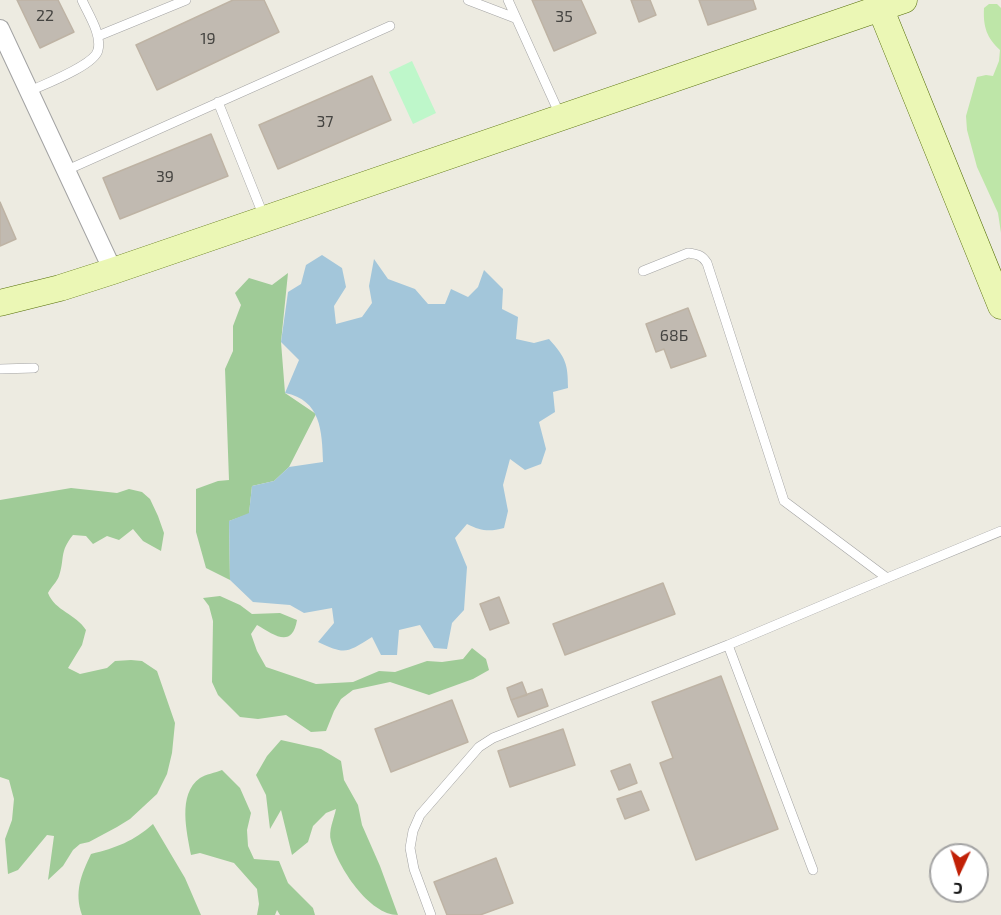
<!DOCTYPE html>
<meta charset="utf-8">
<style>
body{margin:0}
#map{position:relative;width:1001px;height:915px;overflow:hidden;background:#edebe1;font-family:"Exo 2",sans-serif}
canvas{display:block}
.north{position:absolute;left:929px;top:843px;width:60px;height:60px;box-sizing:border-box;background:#fff;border:2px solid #a4a4a4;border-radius:50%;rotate:184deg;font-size:16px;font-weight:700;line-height:24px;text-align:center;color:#1c1c1c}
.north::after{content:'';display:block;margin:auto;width:21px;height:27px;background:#c12006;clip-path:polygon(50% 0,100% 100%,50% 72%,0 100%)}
</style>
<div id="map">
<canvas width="1001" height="915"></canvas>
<div class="north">С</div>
</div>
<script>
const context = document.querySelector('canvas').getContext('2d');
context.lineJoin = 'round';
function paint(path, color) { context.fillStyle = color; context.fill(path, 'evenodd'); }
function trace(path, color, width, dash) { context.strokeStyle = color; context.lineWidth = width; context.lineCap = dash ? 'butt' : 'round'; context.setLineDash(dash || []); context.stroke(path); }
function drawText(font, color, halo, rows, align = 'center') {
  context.font = font + ' "Exo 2",sans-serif'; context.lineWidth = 6; context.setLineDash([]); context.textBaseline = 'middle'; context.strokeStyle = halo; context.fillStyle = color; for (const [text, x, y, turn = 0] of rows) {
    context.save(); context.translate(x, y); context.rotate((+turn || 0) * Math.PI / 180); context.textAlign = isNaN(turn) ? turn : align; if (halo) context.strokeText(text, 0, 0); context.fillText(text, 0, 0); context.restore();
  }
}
const grass = new Path2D(`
 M989 4H997L1001 8V233L998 213 977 167 967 130 966 116 977 77 986 75 993 76 999 61 1000 50C987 38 983 27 984 8Z`);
const forest = new Path2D(`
 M288 273 281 342 285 393 316 414 289 467 274 481 252 486 249 514 229 521 230 580 206 568 196 532V489L218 481 229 480 225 369 233 351V326L241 305 235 293 249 278 272 285Z
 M71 488 117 493 129 489 142 492 150 499 158 516 164 533 161 551 143 541 133 529 119 540 107 536 93 544 86 536 73 535C59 552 65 559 59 576 57 582 51 587 48 593 55 611 76 614 86 630L82 645 68 668 80 674 107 668 115 661 131 660 142 661 157 671 175 723 172 753 167 774 157 794 130 819 117 827 89 842 80 844 73 850 63 866 48 880 54 836 47 835 18 870 8 874 5 839 12 820 14 799 9 780 0 777V500Z
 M220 596 240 605 252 614 280 613 297 620C292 649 274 635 257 625L251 634 257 651 266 667 316 684 353 682 379 671 395 672 427 661 442 662 463 659 472 648 486 659 489 670 473 679 429 695 390 682 353 690 341 699 334 711 326 731 311 732 286 715 258 719 240 717 218 695 212 682 213 621 209 606 203 598Z
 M281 740 321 749 341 761 344 780 358 805 362 825 380 866 398 915C369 915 338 867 331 841 328 831 334 819 336 809L326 813 313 826 308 842 292 855 281 810 270 829 266 795 256 775 267 756Z
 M222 770 240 788 251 813 247 830 248 846 254 859 279 861 288 883 313 908 315 915H280L277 910 275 915H257L259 904 257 889 234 863 200 853 191 855C187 833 177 794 200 778 206 774 215 773 222 770Z
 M153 824 185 878 201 915H82C74 892 81 875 91 854 116 848 134 841 153 824Z`);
const park = new Path2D(`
 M412 61 436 113 413 124 389 72Z`);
const water = new Path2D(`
 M322 255 342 268 346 287 334 306 336 324 362 317 372 303 369 286 374 259 388 279 415 289 428 304H445L451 289 468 297 478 287 484 270 503 289 502 309 518 317 516 339 534 343 549 339C566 358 568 364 568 388L553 392 555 412 539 422 546 449 541 464 525 470 510 459 503 485 508 511 504 528C489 532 481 531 467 524L455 538 467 567 464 610 452 623 447 649 434 648 420 625 399 630 397 655H381L372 637C346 653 346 655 318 642L334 623 332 608 304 613 290 605 253 602 230 580 229 521 249 513 252 486 274 481 289 467 323 462C322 431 321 400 285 393L299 360 281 342 288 292 301 284 306 265Z`);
const building = new Path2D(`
 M17 0H58L74 32 40 48Z
 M233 0H264L279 32 157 90 136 45Z
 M532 0H581L596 33 554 51Z
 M631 0H650L656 15 639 22Z
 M699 0H753L756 9 708 25Z
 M372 76 391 120 278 169 259 125Z
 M211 134 228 176 120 219 103 178Z
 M0 202 16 239 0 246Z
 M688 308 706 356 671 368 664 349 656 352 646 324Z
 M663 583 675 614 565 655 553 624Z
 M499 597 509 623 490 630 480 604Z
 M721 676 778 829 696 860 660 763 673 758 652 702Z
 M522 682 527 695 511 700 507 688Z
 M542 689 548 706 518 717 511 700Z
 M452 700 468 742 391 772 375 729Z
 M563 729 575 765 510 787 498 751Z
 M630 764 637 783 619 790 611 771Z
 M641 791 649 810 625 819 617 799Z
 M496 858 513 903 480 915H447L434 882Z`);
const lane = new Path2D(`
 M468 0 515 18
 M508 0 560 115
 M98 36 186 0
 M30 91C45 84 95 65 98 50 102 34 88 14 82 0
 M218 102 264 217
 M67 170 390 26
 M643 271 688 253C697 254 702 255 707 263L784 501 887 578 1001 531
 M0 369 34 368
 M813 870 728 645 887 578
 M431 915 414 869 410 848 413 831 420 815 479 747 493 738 728 645`);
const street = new Path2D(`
 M0 29 113 271`);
const secondary = new Path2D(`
 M877 0 1001 306
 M0 303 60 288 113 271 904 0`);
const numberNames = [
 ["22",45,16],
 ["35",564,17],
 ["19",208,39],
 ["37",325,122],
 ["39",165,177],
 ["68Б",674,336]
];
paint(grass, '#bee6a8');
paint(forest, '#9fcb97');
paint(park, '#bef7ca');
paint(water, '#a3c6da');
paint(building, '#c1bab1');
trace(building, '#beb3a4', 1.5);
trace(lane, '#a3a3a3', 10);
trace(street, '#a3a3a3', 20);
trace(secondary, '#546d08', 27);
trace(lane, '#fff', 9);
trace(street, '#fff', 18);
trace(secondary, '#ebf7b5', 26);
drawText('16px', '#454441', null, numberNames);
</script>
